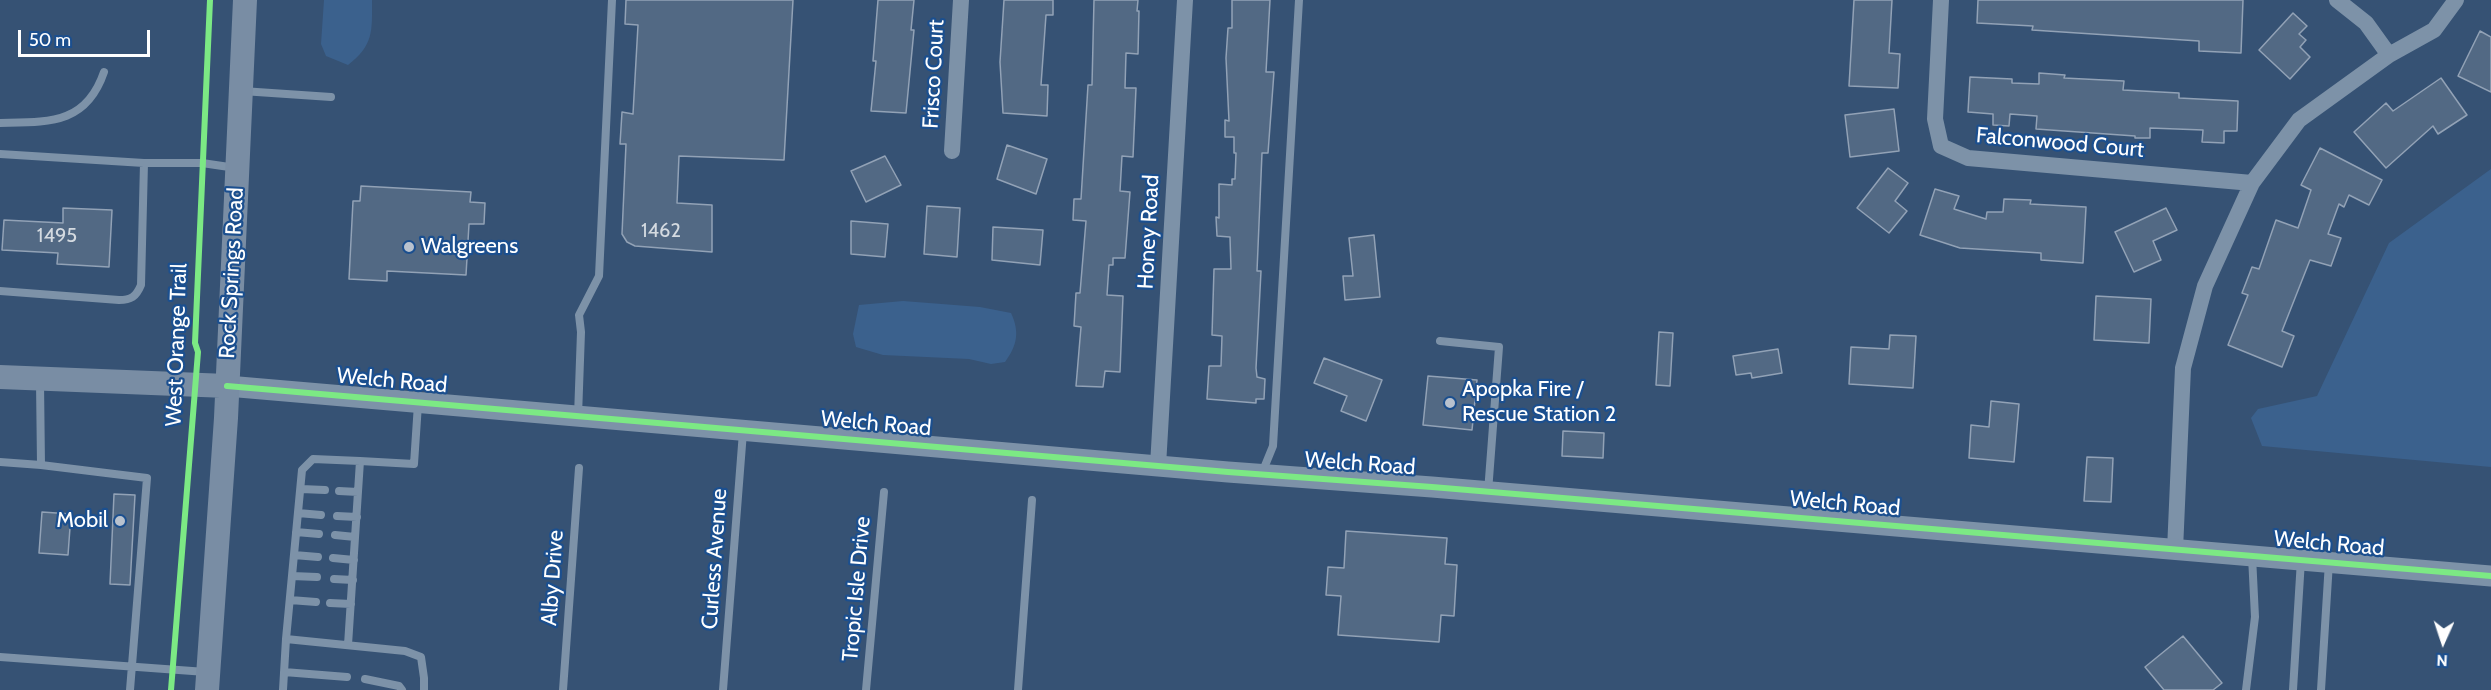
<!DOCTYPE html>
<style>
body{margin:0}
#map{position:relative;width:2491px;height:690px;overflow:hidden;background:#365274;font-family:Cabin,sans-serif}
canvas{display:block}
.north{position:absolute;left:2413px;top:612px;width:60px;height:60px;-webkit-text-stroke:4px #1b4f8f;paint-order:stroke;rotate:183deg;font-size:16px;font-weight:700;line-height:24px;text-align:center;color:#fff}
.north::after{content:'';display:block;margin:auto;width:21px;height:27px;background:#fff;clip-path:polygon(50% 0,100% 100%,50% 72%,0 100%)}
.scale{position:absolute;left:18px;top:30px;width:132px;height:27px;box-sizing:border-box;border:3px solid #fff;border-top:0;padding-left:8px;font-size:18px;line-height:21px;white-space:nowrap;color:#fff;-webkit-text-stroke:4px #1b4f8f;paint-order:stroke}
</style>
<div id="map">
<canvas width="2491" height="690"></canvas>
<div class="north">N</div>
<div class="scale">50 m</div>
</div>
<script>
const context = document.querySelector('canvas').getContext('2d');
context.lineJoin = 'round';
function paint(path, color) { context.fillStyle = color; context.fill(path, 'evenodd'); }
function trace(path, color, width, dash) { context.strokeStyle = color; context.lineWidth = width; context.lineCap = dash ? 'butt' : 'round'; context.setLineDash(dash || []); context.stroke(path); }
function drawText(font, color, halo, rows, align = 'center') {
  context.font = font + ' Cabin,sans-serif'; context.lineWidth = 4.5; context.setLineDash([]); context.textBaseline = 'middle'; context.strokeStyle = halo; context.fillStyle = color; for (const [text, x, y, turn = 0] of rows) {
    context.save(); context.translate(x, y); context.rotate((+turn || 0) * Math.PI / 180); context.textAlign = isNaN(turn) ? turn : align; if (halo) context.strokeText(text, 0, 0); context.fillText(text, 0, 0); context.restore();
  }
}
const water = new Path2D(`
 M324 0H372C372 31 374 45 348 65L326 56 321 44Z
 M2491 169V467L2262 446 2251 418 2258 409 2317 396 2389 243Z
 M903 301 980 307 1011 313C1020 332 1017 346 1005 362L991 364 969 359 883 355 856 347 853 334 859 305Z`);
const building = new Path2D(`
 M626 0H793L784 160 679 156 677 203 712 205V252L635 246 627 242 622 234 626 144H620L622 112 633 114 638 25 625 24Z
 M878 0H914L911 30H914L906 113 871 111 876 61H873Z
 M1004 0H1053V15H1046L1041 85H1048L1047 116 1003 113 1000 62Z
 M1094 0H1138L1137 11H1139L1138 54 1126 53 1125 88H1136L1133 157 1122 156 1120 191 1130 192 1125 258H1113V265H1109L1107 295 1123 296 1120 372 1105 371 1103 387 1076 386 1081 327 1074 326 1076 293H1080L1086 221 1073 220 1074 199H1081L1088 85H1092Z
 M1232 0H1270L1266 72H1274L1268 153H1262L1257 271H1261L1256 368 1257 377 1265 379 1264 399H1256V403L1207 399 1209 366H1221L1222 336 1212 335 1214 269H1231L1230 237 1217 236 1216 217 1219 218V184L1232 185V179H1235L1236 153H1234V137H1225V120L1229 121 1226 58 1228 28H1232Z
 M1854 0H1892L1889 53 1900 54 1898 88 1849 86Z
 M1978 0H2243L2241 53 2199 51V41L2032 30 2033 26 1977 23Z
 M2293 13 2307 26 2299 34 2306 40 2300 47 2310 57 2290 79 2259 50Z
 M2480 31 2491 37V92L2458 76Z
 M2039 73 2065 75 2064 78 2124 81 2123 90 2179 93V98L2238 101 2237 131H2224V143L2202 142 2203 130 2150 128V138H2135V136L2036 129 2037 116 2010 114 2009 126 1993 125V114L1968 112 1970 77 2012 79V83L2039 84Z
 M2441 78 2467 115 2438 134 2433 126 2386 168 2354 132 2386 103 2393 111Z
 M1894 109 1899 151 1850 157 1845 115Z
 M1007 145 1047 159 1036 194 997 179Z
 M2320 148 2382 180 2369 205 2349 195 2344 207 2339 204 2328 234 2341 238 2331 266 2310 260 2282 331 2294 336 2282 367 2228 345 2248 295 2242 293 2252 267 2259 269 2276 220 2298 228 2311 190 2301 185Z
 M885 156 901 185 866 202 851 171Z
 M1888 168 1908 183 1895 201 1907 211 1889 233 1857 208Z
 M361 186 471 192 470 202 485 203 484 224H469L466 275 387 271V281L349 279 353 201H360Z
 M1935 189 1959 196 1954 209 1986 219 1987 212H2003L2004 199 2031 200 2030 204 2086 207 2083 263 2041 260V253L1960 248 1920 235Z
 M927 206 960 208 957 257 924 254Z
 M63 208 112 210 109 267 57 264 58 253 2 250 4 220 63 223Z
 M2166 208 2177 230 2153 241 2161 260 2134 272 2115 232Z
 M851 221 888 224 885 257 851 254Z
 M993 227 1043 230 1040 265 992 260Z
 M1374 235 1380 297 1345 300 1343 276H1353L1349 238Z
 M2096 296 2151 299 2149 343 2094 340Z
 M1659 332 1673 333 1670 386 1656 385Z
 M1890 335 1916 336 1913 388 1849 384 1851 347 1889 349Z
 M1778 349 1782 373 1752 378 1751 373 1736 375 1733 356Z
 M1324 358 1382 380 1366 421 1341 411 1347 396 1314 383Z
 M1428 376 1477 380 1472 430 1423 425Z
 M1991 401 2019 404 2014 462 1969 458 1971 425 1989 427Z
 M1563 431 1604 433 1603 458 1562 456Z
 M2087 457 2113 458 2111 502 2084 501Z
 M114 494 135 495 130 585 110 584Z
 M42 512 71 514 68 555 39 553Z
 M1346 531 1447 538 1445 564 1457 565 1454 616 1441 615 1439 642 1338 635 1341 596 1326 595 1328 567 1344 568Z
 M2183 636 2222 683 2213 690H2164L2145 667Z`);
const service = new Path2D(`
 M242 91 331 97
 M0 123C48 122 86 125 104 72
 M0 154 144 163H202L236 168
 M0 291 119 300C131 300 136 297 141 285L144 163
 M1440 341 1499 347 1488 492
 M40 382 41 465 147 478 130 690
 M578 416 581 332 579 315 599 276 612 0
 M360 461 414 464 418 404
 M0 462 41 465
 M1262 473 1273 446 1299 0
 M301 489 325 490
 M339 491 358 492
 M298 513 321 515
 M337 516 357 517
 M296 532 319 534
 M335 535 355 537
 M294 555 318 557
 M333 558 354 560
 M292 576 317 577
 M334 579 353 580
 M290 600 316 602
 M330 603 351 604
 M286 639 302 470 313 459 360 461 348 645
 M0 657 206 672
 M284 672 347 677
 M365 679 399 686 402 690
 M283 690 286 639 405 651 421 657 424 678V690
 M563 690 579 468
 M723 690 743 432
 M866 690 884 492
 M1018 690 1032 500
 M2246 690 2255 617 2252 556
 M2293 690 2301 560
 M2321 690 2329 562`);
const minor = new Path2D(`
 M1941 0 1935 119 1941 146 1968 158 2252 183
 M2337 0 2366 23 2389 55
 M952 151 961 0
 M1158 466 1185 0
 M2175 550 2183 368 2205 286 2252 183 2299 120 2389 55 2434 30 2456 0`);
const tertiary = new Path2D(`
 M227 386 1228 472 1432 487 2491 576`);
const secondary = new Path2D(`
 M0 377 227 386
 M207 690 226 418 245 0`);
const cycleway = new Path2D(`
 M227 386 1228 472 1432 487 2491 576
 M171 690 198 352 195 343 210 0`);
const markers = [
 [409,247,6,"#b9c2ce"],
 [1450,403,6,"#b9c2ce"],
 [120,521,6,"#b9c2ce"]
];
const numberNames = [
 ["1462",661,231],
 ["1495",57,236]
];
const streetNames = [
 ["Frisco Court",934,74,-87],
 ["Falconwood Court",2060,143,5],
 ["Honey Road",1149,232,-87],
 ["Rock Springs Road",232,273,-87],
 ["West Orange Trail",177,345,-88],
 ["Welch Road",392,381,5],
 ["Welch Road",876,424,5],
 ["Welch Road",1360,464,4],
 ["Welch Road",1845,504,5],
 ["Welch Road",2329,544,5],
 ["Curless Avenue",715,559,-86],
 ["Alby Drive",553,578,-86],
 ["Tropic Isle Drive",857,589,-85]
];
const poiNames = [
 ["Walgreens",421,247],
 ["Apopka Fire /",1462,390],
 ["Rescue Station 2",1462,415],
 ["Mobil",108,521,"right"]
];
paint(water, '#3b618d');
paint(building, '#526984');
trace(building, '#92a2b6', 1.5);
trace(service, '#7d92a8', 8);
trace(minor, '#7d92a8', 16);
trace(tertiary, '#7d92a8', 21);
trace(secondary, '#798da4', 24);
trace(cycleway, '#7ce984', 6);
for (const [x, y, r, color] of markers) { const dot = new Path2D(); dot.arc(x, y, r, 0, 2 * Math.PI); context.fillStyle = color; context.fill(dot); trace(dot, '#1b4f8f', 2); }
drawText('20px', '#d4dae0', null, numberNames);
drawText('22px', '#fff', '#1b4f8f', streetNames);
drawText('22px', '#fff', '#1b4f8f', poiNames, 'left');
</script>
